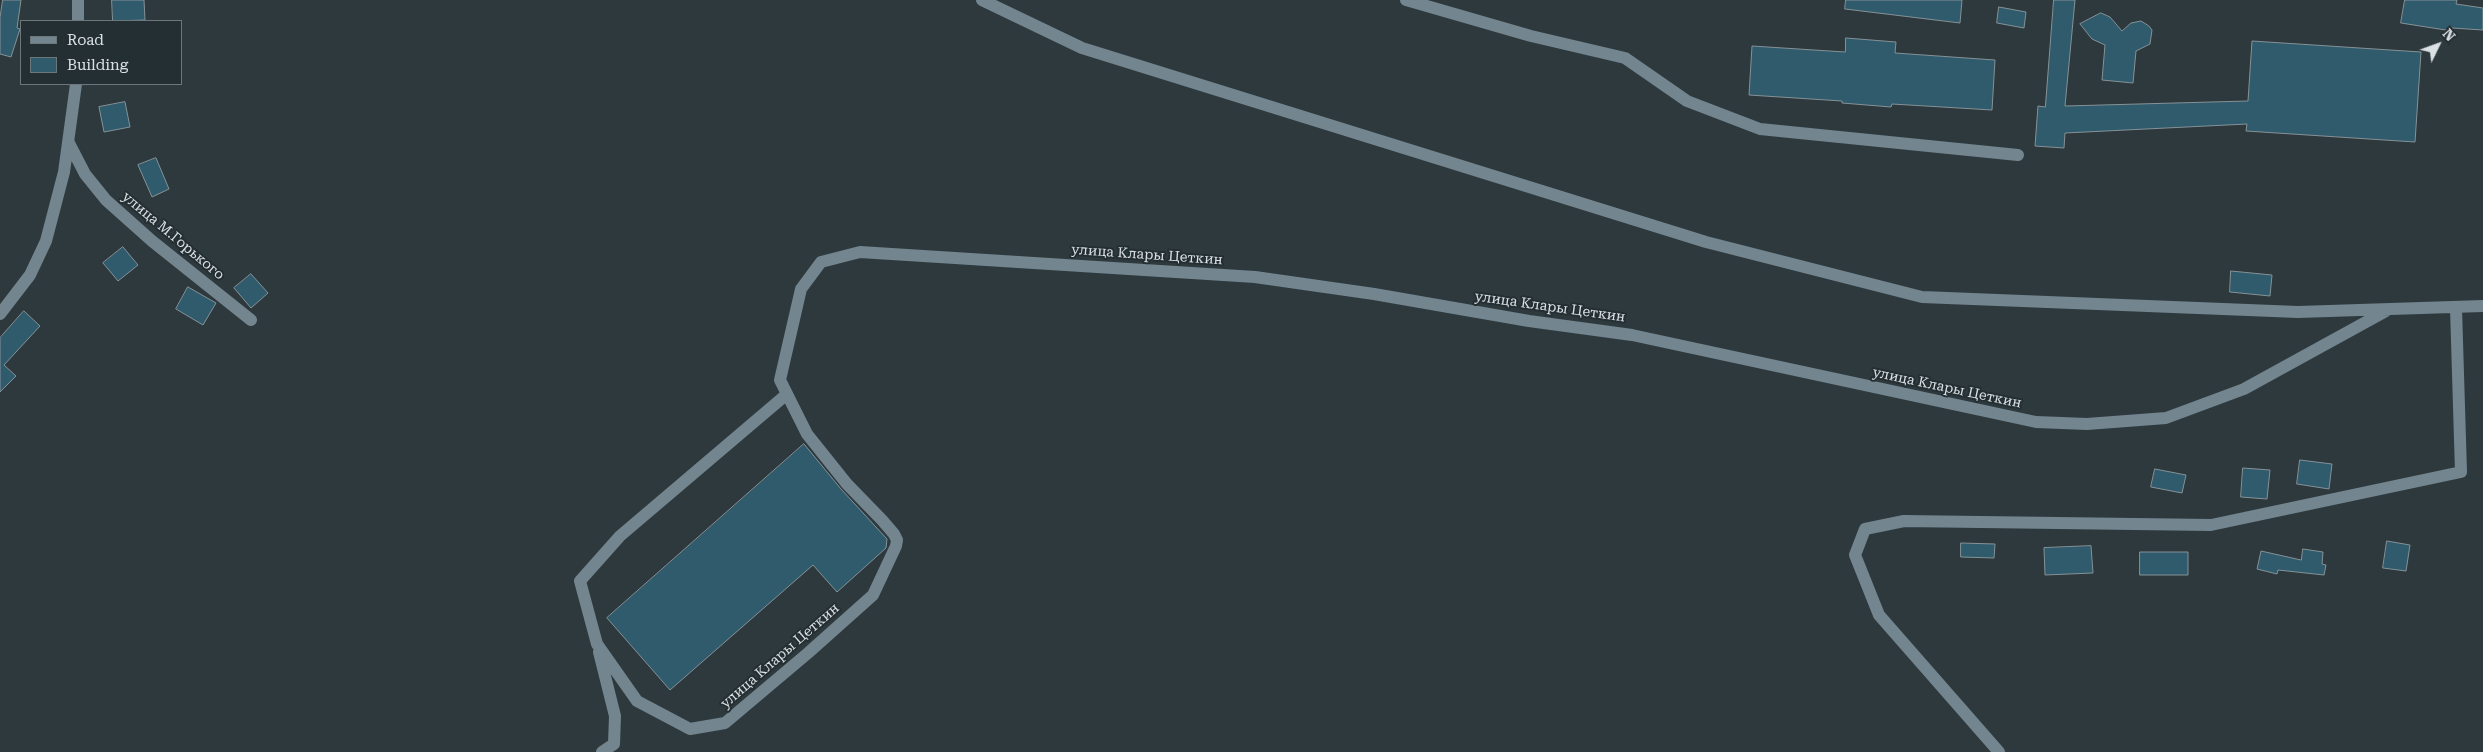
<!DOCTYPE html>
<meta charset="utf-8">
<style>
body{margin:0}
#map{position:relative;width:2483px;height:752px;overflow:hidden;background:#2e393e;font-family:"Roboto Serif",serif}
canvas{display:block}
.legend{position:absolute;left:20px;top:20px;width:162px;height:65px;box-sizing:border-box;background:#242f34;border:1px solid #6d767a;margin:0;padding:6px 9px;list-style:none;font-size:15px;color:#dae0e3}
.legend li{display:flex;align-items:center;gap:10px;height:25px}
.legend b{width:25px;border:1px solid #6d767a}
.north{position:absolute;left:2413px;top:20px;width:50px;height:50px;-webkit-text-stroke:4px #242f34;paint-order:stroke;rotate:48deg;font-size:14px;font-weight:700;line-height:20px;text-align:center;color:#dae0e3}
.north::after{content:'';display:block;margin:auto;width:18px;height:22px;background:#dae0e3;clip-path:polygon(50% 0,100% 100%,50% 72%,0 100%)}
</style>
<div id="map">
<canvas width="2483" height="752"></canvas>
<ul class="legend">
<li><b style="height:6px;background:#73858e"></b>Road</li>
<li><b style="height:14px;background:#305b6c"></b>Building</li>
</ul>
<div class="north">N</div>
</div>
<script>
const context = document.querySelector('canvas').getContext('2d');
context.lineJoin = 'round';
function paint(path, color) { context.fillStyle = color; context.fill(path, 'evenodd'); }
function trace(path, color, width, dash) { context.strokeStyle = color; context.lineWidth = width; context.lineCap = dash ? 'butt' : 'round'; context.setLineDash(dash || []); context.stroke(path); }
function drawText(font, color, halo, rows, align = 'center') {
  context.font = font + ' "Roboto Serif",serif'; context.lineWidth = 4; context.setLineDash([]); context.textBaseline = 'middle'; context.strokeStyle = halo; context.fillStyle = color; for (const [text, x, y, turn = 0] of rows) {
    context.save(); context.translate(x, y); context.rotate((+turn || 0) * Math.PI / 180); context.textAlign = isNaN(turn) ? turn : align; if (halo) context.strokeText(text, 0, 0); context.fillText(text, 0, 0); context.restore();
  }
}
const building = new Path2D(`
 M3 0H21L17 28 20 29 11 57 0 54V18Z
 M112 0H144L145 20 113 21Z
 M1846 0H1962L1960 23 1845 9Z
 M2054 0H2075L2065 106 2248 101 2252 41 2421 52 2415 142 2246 131 2247 124 2065 133 2064 148 2035 146 2038 106 2045 107Z
 M2405 0H2457L2456 4 2483 8V30L2452 28V31L2401 23Z
 M1999 7 2026 12 2024 28 1997 23Z
 M2101 13 2110 17 2122 31 2131 23 2141 21 2149 26 2152 30 2150 44 2136 51 2133 83 2102 80 2105 45 2092 39 2080 24Z
 M1846 38 1896 42 1895 53 1995 60 1992 110 1892 104 1891 107 1842 103V101L1749 95 1752 46 1845 52Z
 M125 102 130 127 104 132 99 107Z
 M156 158 169 189 152 197 138 165Z
 M123 247 138 265 118 281 103 263Z
 M2231 271 2272 275 2270 296 2230 292Z
 M251 274 268 293 251 308 234 288Z
 M188 287 216 303 203 325 176 309Z
 M24 311 40 326 4 365 16 376 0 392V338Z
 M804 444 841 489 887 539 886 548 837 592 813 565 670 690 607 618Z
 M2300 460 2332 464 2329 489 2297 484Z
 M2243 468 2270 470 2267 499 2241 497Z
 M2155 469 2186 475 2182 493 2151 487Z
 M2387 541 2410 545 2406 571 2383 568Z
 M1961 543 1995 544 1994 558 1961 557Z
 M2091 546 2093 573 2045 575 2044 548Z
 M2303 549 2323 552 2322 564 2326 565 2324 575 2278 570 2277 574 2257 569 2261 551 2301 560Z
 M2140 552H2188V575H2140Z`);
const minor = new Path2D(`
 M982 0 1082 48 1706 242 1922 297 2298 312 2483 306
 M1406 0 1531 36 1625 58 1687 101 1760 129 2018 155
 M78 21V0
 M69 143 85 174 106 200 152 241 251 320
 M0 314 30 275 46 241 64 172 76 84
 M787 394 620 536 580 581 597 644 637 701 690 729 725 723 808 653 873 595 896 546 897 540 894 534 882 520 847 484 807 434 780 380 801 289 821 262 860 252 1255 277 1374 294 1529 321 1632 335 2036 422 2087 424 2166 418 2244 389 2386 311
 M599 652 615 716 614 744 602 752
 M1999 752 1879 615 1855 555 1865 529 1904 521 2211 525 2461 472 2456 308`);
const streetNames = [
 ["улица М.Горького",173,236,40],
 ["улица Клары Цеткин",1147,255,4],
 ["улица Клары Цеткин",1550,307,8],
 ["улица Клары Цеткин",1947,388,12],
 ["улица Клары Цеткин",780,656,-41]
];
paint(building, '#305b6c');
trace(building, '#859297', 1);
trace(minor, '#73858e', 12);
drawText('14px', '#dae0e3', '#242f34', streetNames);
</script>
